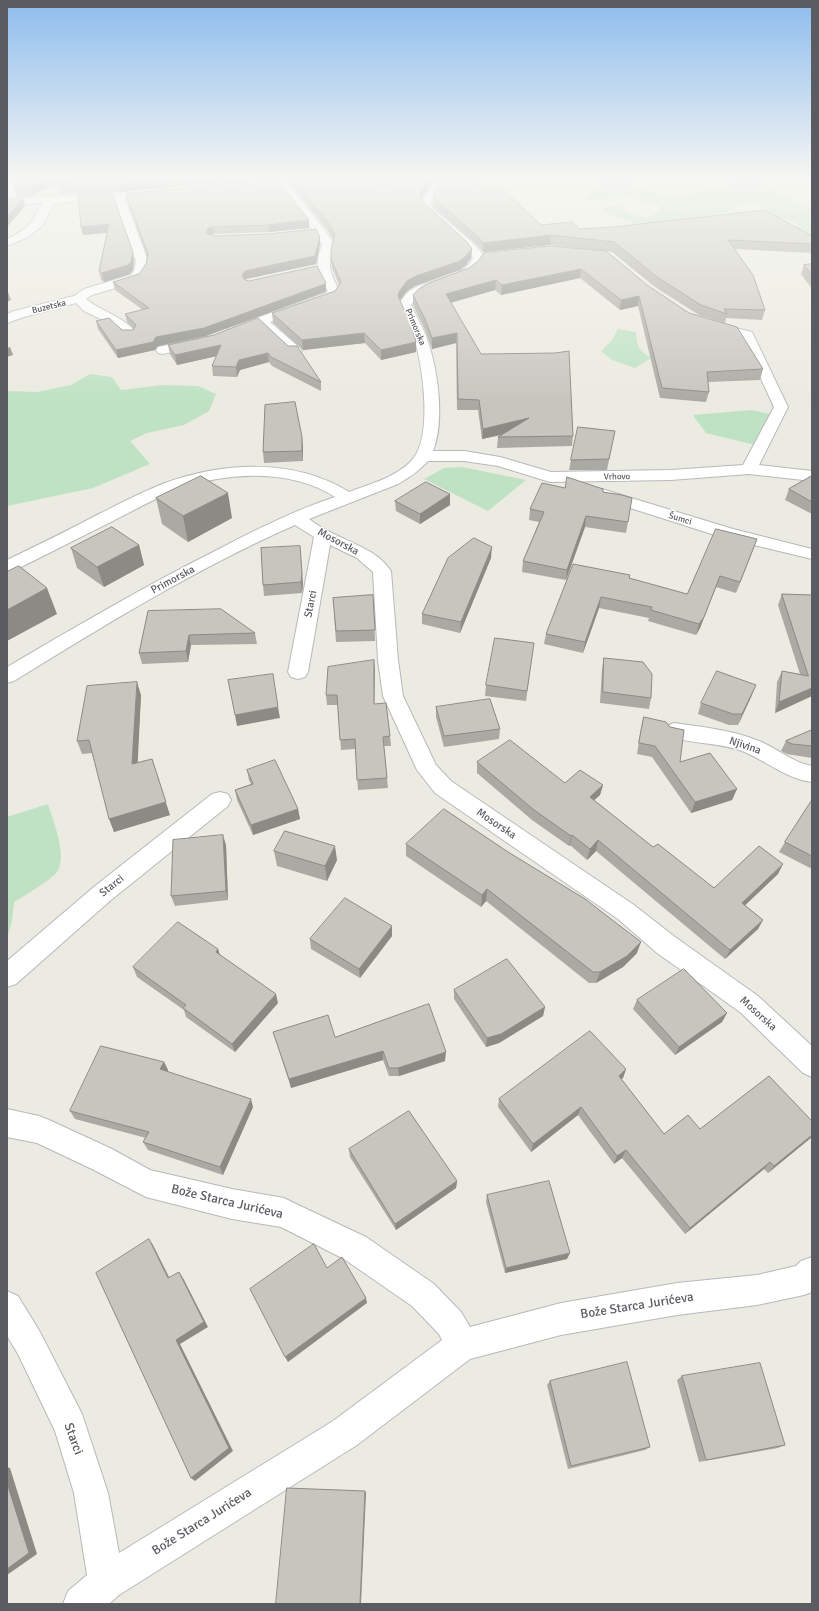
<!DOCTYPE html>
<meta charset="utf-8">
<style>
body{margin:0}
#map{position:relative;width:819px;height:1611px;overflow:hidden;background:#ecebe1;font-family:Signika,sans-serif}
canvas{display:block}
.frame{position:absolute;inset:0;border:8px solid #5a5c61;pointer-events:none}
</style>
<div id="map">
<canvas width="819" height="1611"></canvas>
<div class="frame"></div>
</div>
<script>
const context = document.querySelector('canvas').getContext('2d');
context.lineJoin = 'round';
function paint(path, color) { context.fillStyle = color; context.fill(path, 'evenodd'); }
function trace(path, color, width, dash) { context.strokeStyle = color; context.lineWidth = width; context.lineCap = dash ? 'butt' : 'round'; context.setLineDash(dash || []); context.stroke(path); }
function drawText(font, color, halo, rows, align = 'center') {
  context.font = font + ' Signika,sans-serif'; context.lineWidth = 3; context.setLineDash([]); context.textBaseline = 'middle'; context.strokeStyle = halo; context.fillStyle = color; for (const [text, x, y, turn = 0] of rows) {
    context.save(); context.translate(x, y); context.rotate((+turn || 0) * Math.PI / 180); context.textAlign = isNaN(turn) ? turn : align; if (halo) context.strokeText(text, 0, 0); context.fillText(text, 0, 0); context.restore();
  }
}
const green = new Path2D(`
 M607 179H624L642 188 674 197 739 182 742 179H753L812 209V235L796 227 799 224 769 214 760 208 761 204 753 201 718 215 704 218 633 225 631 221 609 215 602 210 607 206 621 207 630 214 646 217 662 209 658 206 629 197 591 201 583 198 596 190 599 184Z
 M618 329 636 332C637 347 639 350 651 358L635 368 612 360 601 351 611 341Z
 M90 374 112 377 121 390 163 385 198 386 216 394 209 411 184 425 147 433 130 441 150 464 93 488 7 506V391L37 392 71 385Z
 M752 410 770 414 755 445 706 433 693 415Z
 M462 467 526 480 488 511 424 479 444 468Z
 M48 804C53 821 68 856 57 872 50 881 25 895 14 902L12 921 7 938V817Z`);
const minor = new Path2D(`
 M9 179H19L15 198 159 192 160 194 155 197 125 199 148 261 146 271 139 281 92 295 86 299C102 312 124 316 137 334L135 337H125L111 324 84 311 76 303 24 317 7 323V314L14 311 74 296 84 289 131 275 134 271 136 261 114 199 54 203 42 226 28 237 7 246V239C28 229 32 224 42 203L7 205V187Z
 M268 179H290V182L287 183 321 225 334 244C327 266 329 272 340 291L335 299 270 322 300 348 302 351 300 354H290L259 326 239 334H229L227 331 229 328 326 293 328 291C317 271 315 266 322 244L313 230 277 184 221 190 216 187 221 184Z
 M436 179H446L431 202 432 208 476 246 485 258C483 262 482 266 479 269 462 290 427 282 411 305 416 316 423 327 427 339 438 369 445 421 433 451H464L500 457 551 472 671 470 743 465 774 407 742 338 706 329 704 326 706 323 711 322 752 332 788 407 759 465 812 471V481L749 474 671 480 550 482 498 466 464 461H428C419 471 410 477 398 484L309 519C316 524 323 529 330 532 351 543 377 550 391 571L398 660 403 696 436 765 451 781 634 905 675 937 758 996 812 1046V1077L803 1073 740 1012 657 953 618 919 435 793 417 770 383 696 378 660 373 572 357 558 330 545 308 672 305 677 298 679 291 677 288 672 314 537 295 525C197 568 105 625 14 681L7 683V667C77 626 147 585 219 549 257 529 295 510 335 497 290 468 225 472 176 490 154 499 132 511 111 522 78 538 46 555 13 571L7 572V560C38 545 69 530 99 514 121 503 142 492 165 483 223 462 295 458 349 492 370 484 397 477 412 460 433 437 423 369 415 341 411 329 404 317 399 305 401 301 404 296 408 292 428 277 461 282 473 258L468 250 422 209 421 202Z
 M197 339 202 340 204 343 202 346 163 354 158 353 156 350 158 347Z
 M602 489 733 529 812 549V559L721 537 596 497 594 494 596 491Z
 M674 723C703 727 732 730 759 741 777 748 793 763 812 766V782C784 778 767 761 742 751 718 742 691 744 667 736L664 731 667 726Z
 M220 792 228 794 231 800 228 806 111 900 16 984 7 987V961L95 886 212 794Z
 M7 1109 39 1116 49 1120 112 1149 150 1170 232 1189 284 1198 294 1203 366 1237 434 1284 461 1312 470 1327 561 1303 677 1283 757 1275 796 1266 801 1261 812 1257V1292L804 1295 757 1305 677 1315 561 1335 470 1359 357 1445 119 1595 109 1604H63L68 1591 87 1575 74 1493 55 1431 18 1354 7 1336V1291L18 1296 40 1332 82 1414 108 1493 119 1553 333 1421 442 1340 439 1334 412 1306 344 1259 281 1227 232 1219 146 1197 92 1169 37 1143 7 1137Z`);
const wall = new Path2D(`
 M17 179H71L39 191 34 196H17L15 189Z
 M251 179 119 192 60 194 58 186Z
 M290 179H382L384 186 421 200 472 249 471 258 466 265 460 270 415 286 407 291 400 301 416 342V352L381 360 365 343 303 350 273 323 272 313 335 291 339 285 332 268 331 259 333 240 326 228 291 185Z
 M250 185 309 220V228L269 232 214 234 211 235 213 236 320 237V244L316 264 246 279 245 280 249 281 326 283V291L325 292 206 336 158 346 155 350 118 358 98 329 96 321 122 330H133L134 329 127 322 125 314 143 310 115 290 113 282 139 274 146 264 147 256 127 201 126 194Z
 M483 188 541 225 580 229 812 236V253L735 249 765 310 762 320 726 318 725 323 699 315 655 287 612 252 606 251 647 285 763 369 760 380 708 382 709 392 706 402 660 398 638 306 620 310 580 278 501 295 495 290 451 303 481 354 573 436 572 446 497 448 498 437 501 435 482 439 478 410H457L456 343 432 349 425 330 413 305V295L606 251 550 245 483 252 477 245 433 207V194Z
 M78 195 134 261 133 270 130 274 104 282 101 280 99 271 107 233 83 235Z
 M812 264V289L801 274 804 265Z
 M258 318 321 382V391L272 366 269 362 240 370 237 377 213 376 212 366 216 356 177 365 170 354 168 345 214 335Z
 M615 431 607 470H569L571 460Z
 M303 447V461L264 463 263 452Z
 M812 476V514L785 500 789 489Z
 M565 488 603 492 628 522 626 533 585 527 566 580 522 572 523 561 539 522 529 520 530 509Z
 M156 498 232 518 188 542 162 524Z
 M395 501 450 505 420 524 396 511Z
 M139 545 144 565 104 587 77 568 71 548Z
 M261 548 303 584 302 593 264 596 263 585Z
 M753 550 736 593 716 587 700 628 696 635 648 621 649 618 599 608 583 653 544 644 546 634 629 578 687 594Z
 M491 558 460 633 422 624V614Z
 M782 594 812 595V696L775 713 777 682 782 671 800 674 778 605Z
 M373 595 375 641 336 642 333 598Z
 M148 611 255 633 257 644 191 645 188 662 142 664 139 653Z
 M534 643 526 701 485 696 486 685Z
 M604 658 651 698 649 709 600 703 602 669Z
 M374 660V704L390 736 391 746H384L387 778 388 788 358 790 355 749 341 750 338 705H327L326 695Z
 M141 695 137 763 170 815 114 832 92 753 82 754 77 741Z
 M752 695 738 725H729L698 714 701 703Z
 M436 707 500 729 499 739 444 747 436 717Z
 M644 717 680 762 737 789 732 800 691 813 652 757 637 754 641 728Z
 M812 730V758L787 754 781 751 786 741Z
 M477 762 565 783 603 785 600 795 594 800 653 847 714 888 778 874 745 905 763 920 758 929 725 959 596 851 587 860 570 845 569 846 532 820 477 773Z
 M247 770 298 809 300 819 253 835 237 800 235 790 251 784 249 780Z
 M812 800V869L779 852 785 842Z
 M406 844 637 953 623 967 596 983H589L486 901 481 907 406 856Z
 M226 845 228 900 175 906 171 896Z
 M274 851 337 860 327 881 277 866Z
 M392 936 360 978 311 949 310 939Z
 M218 949 220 955 278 1003 235 1052 186 1017 184 1010 137 977 133 967Z
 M454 990 545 1007 543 1016 499 1043 486 1047 454 999Z
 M637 1000 727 1013 722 1022 675 1055 633 1009Z
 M273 1032 335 1037 445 1061 399 1076H389L383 1060 291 1088 276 1041Z
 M164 1062 168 1070 167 1071 253 1107 223 1175 148 1150 143 1142 146 1138 75 1119 70 1111Z
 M626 1069 623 1078 621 1079 664 1134 700 1129 812 1137 768 1173 764 1169 685 1234 622 1158 614 1164 578 1115 531 1152 498 1107 499 1099Z
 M349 1149 457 1181 456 1188 396 1230 350 1157Z
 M487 1195 567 1259 505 1273 486 1202Z
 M682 1376 785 1445 778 1448 699 1462 677 1380Z
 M550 1381 650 1447 645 1450 568 1469 547 1385Z`);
const shadedWall = new Path2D(`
 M49 179H71L39 191 34 196 32 188 38 183Z
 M178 179H251L119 192 117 185Z
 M429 179H435L420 201V192Z
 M23 198 25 206 7 227V237V217Z
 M309 220V228L269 232 268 225Z
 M109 224 111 232 83 235 81 227Z
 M213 227 214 234 209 236 206 233 208 228Z
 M551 235 550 245 483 252V243Z
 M320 237V244L316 264 246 279 243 284 242 276 245 271Z
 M472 249 471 258 466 265 460 270 415 286 407 291 399 301 398 296 399 292 407 281 416 276Z
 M133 252 134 261 133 270 130 274 104 282 102 273Z
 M581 269 580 278 501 295 502 285Z
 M496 280 495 290 445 304 446 294Z
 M326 283V291L325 292 206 336 158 346 155 350 118 358 116 350Z
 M7 292H8L11 300 7 302Z
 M639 296 638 306 620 310 621 300Z
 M364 333 365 343 303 350 302 340Z
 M457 333 456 343 432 349V338Z
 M416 342V352L381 360V350Z
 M221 345 222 355 177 365 175 355Z
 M10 347 13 355 7 357V348Z
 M268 353 269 362 240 370 237 377 236 367 239 360Z
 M529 418 527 429 482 439 483 429Z
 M302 437 303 447V461L302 451Z
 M228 493 232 518 188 542 183 516Z
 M450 494V505L420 524V514Z
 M586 516 585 527 566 580 567 570Z
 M757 539 753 550 736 593 740 582Z
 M139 545 144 565 104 587 97 567Z
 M300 546 303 584 302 593 301 582Z
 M492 547 491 558 460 633 461 622Z
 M720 576 716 587 700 628 696 635 699 624Z
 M47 588 57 614 7 641V610Z
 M601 597 599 608 583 653 585 642Z
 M189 635 191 645 188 662 186 651Z
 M374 660 375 670 374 714Z
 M137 682 141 695 137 777 132 764Z
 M756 685 752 695 738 725 742 714Z
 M812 688V696L775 713 779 702Z
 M278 707 280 718 237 726 235 715Z
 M152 759 170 815 114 832 109 819Z
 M603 785 600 795 587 807 590 797Z
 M737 789 732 800 691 813 695 802Z
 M298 809 300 819 253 835 251 825Z
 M223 835 226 845 228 900 226 891Z
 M572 835 570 845 569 846 571 836Z
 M598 840 596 851 587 860 590 849Z
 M335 846 337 860 327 881 325 866Z
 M783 864 778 874 737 913 742 903Z
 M487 889 486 901 481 907 482 895Z
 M763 920 758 929 725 959 730 950Z
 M392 926V936L360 978 359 969Z
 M641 942 637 953 623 967 596 983 600 972Z
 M218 949 221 959 216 952Z
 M276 994 278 1003 235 1052 232 1044Z
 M545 1007 543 1016 499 1043 486 1047 487 1038Z
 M727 1013 722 1022 675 1055 679 1047Z
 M383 1051V1060L291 1088 289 1079Z
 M446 1052 445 1061 399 1076 398 1068Z
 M164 1062 168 1070 164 1077 160 1069Z
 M626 1069 623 1078 615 1084 619 1076Z
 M251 1099 253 1107 223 1175 220 1167Z
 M581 1107 578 1115 531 1152 533 1144Z
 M812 1135V1137L768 1173 774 1166Z
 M626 1150 622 1158 614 1164 617 1156Z
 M770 1162 764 1169 685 1234 690 1228Z
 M457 1181 456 1188 396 1230 395 1224Z
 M149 1239 153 1245 172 1283 168 1278Z
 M570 1253 567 1259 505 1273 506 1268Z
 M179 1272 183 1278 208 1327 180 1344 233 1451 195 1481 191 1478 176 1340Z
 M366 1298 367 1303 288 1362 285 1357Z
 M7 1467 10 1468 37 1554 7 1575Z
 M365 1491 366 1493 361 1604H360Z`);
const building = new Path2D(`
 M17 179H49L38 183 32 188 15 189Z
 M77 179H178L117 185 58 186Z
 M292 179H382L384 186 389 179H429L420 192 421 200 467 242 472 249 467 255 460 261 416 276 407 281 399 292 398 296 412 327 416 342 381 350 364 333 302 340 272 313 335 291 341 282 331 259V249L335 234 326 219Z
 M442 179H474L483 188 500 186 541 225 572 222 580 229 613 227 765 210 812 236V244L728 240 753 275 765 310 724 309 727 314 701 305 657 277 614 242 551 235 483 243 477 236 434 198 433 194Z
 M277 180 309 220 268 225 213 227 208 228 206 233 213 236 268 234 316 229 320 237 315 256 245 271 242 276 245 280 249 281 317 266 326 283 325 284 204 328 156 337 153 342 116 350 96 321 109 318 122 330H133L136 325 125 314 149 308 113 282 139 274 146 264 148 254 126 194 250 181 248 185Z
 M112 193 133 252 131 262 128 265 102 273 99 271 109 224 81 227 78 195Z
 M23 198 7 217V199Z
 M551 246 606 251 647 285 689 313 737 327 763 369 707 372 709 392 662 388 639 296 621 300 581 269 502 285 496 280 446 294 481 354 555 353 569 351 573 436 498 437 529 418 483 429 479 400 458 399 457 333 432 338 425 319 413 295 420 288 429 283 469 268 478 261 484 253Z
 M812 264V275L804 265Z
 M258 318 288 346H297L321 382 271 357 268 353 239 360 236 367 212 366 221 345 175 355 168 345 214 335Z
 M295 402 302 437V451L263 452 265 405Z
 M578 427 615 431 609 459 571 460Z
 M201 476 228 493 183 516 156 498Z
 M812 476V502L789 489Z
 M567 477 603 489V492L622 495 632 498 628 522 586 516 567 570 523 561 544 512 530 509 542 483 565 488Z
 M426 482 450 494 420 514 395 501Z
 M112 527 139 545 97 567 71 548Z
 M716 529 757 539 740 582 720 576 704 617 699 624 651 610 652 607 601 597 585 642 546 634 573 564 630 575 629 578 687 594Z
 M474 538 492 547 461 622 422 614 448 558Z
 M300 546 302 573 301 582 263 585 261 548Z
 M19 566 47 588 7 610V572Z
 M782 594 812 595V688L779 702 782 671 808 676Z
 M373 595 375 630 336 631 333 598Z
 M221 609 255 633 189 635 186 651 139 653 148 611Z
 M495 638 534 643 527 691 486 685Z
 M604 658 643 662 652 674 651 698 603 692Z
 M374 660V704L386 703 390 736 383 737 387 778 357 780 355 739 340 740 337 695H326L328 667Z
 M717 671 756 685 742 714H733L701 703Z
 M273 674 278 707 235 715 228 680Z
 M137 682 132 764 152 759 166 802 109 819 89 740 77 741 87 686Z
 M490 699 500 729 444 736 436 707Z
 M644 717 666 722 670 727 684 730 680 762 710 753 737 789 695 802 655 746 639 743Z
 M812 730V746L792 744 786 741Z
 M510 740 565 783 580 770 603 785 590 797 653 847 658 844 714 888 759 846 783 864 742 903 763 920 730 950 598 840 590 849 572 835 571 836 534 810 477 762Z
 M275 760 298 809 251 825 235 790 253 784 247 770Z
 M812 800V856L785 842Z
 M444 809 508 852 585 899 641 942 627 956 600 972H593L487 889 482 895 406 844Z
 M285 831 335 846 325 866 274 851Z
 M223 835 226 891 171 896 173 840Z
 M345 898 392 926 359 969 310 939Z
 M178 922 218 949 216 952 276 994 232 1044 183 1008 186 1005 133 967Z
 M507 959 545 1007 501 1034 487 1038 454 990Z
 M684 969 727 1013 679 1047 637 1000Z
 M429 1004 446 1052 398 1068H389L383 1051 289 1079 273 1032 328 1015 335 1037Z
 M590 1031 626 1069 619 1076 664 1134 688 1115 700 1129 769 1076 812 1121V1135L774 1166 770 1162 690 1228 626 1150 617 1156 581 1107 533 1144 499 1099Z
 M101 1046 164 1062 160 1069 251 1099 220 1167 143 1142 149 1132 70 1111Z
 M409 1111 457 1181 395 1224 349 1149Z
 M549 1181 570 1253 506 1268 487 1195Z
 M149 1239 168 1278 179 1272 204 1322 176 1340 229 1448 191 1478 96 1273Z
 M314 1244 327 1268 342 1257 366 1298 285 1357 250 1289Z
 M627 1362 650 1447 571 1466 550 1381Z
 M760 1363 785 1445 706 1460 682 1376Z
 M7 1483 29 1553 7 1569Z
 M287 1488 365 1491 360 1604H276Z`);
const farStreetnames = [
 ["Buzetska",49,307,-14],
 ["Primorska",415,327,67],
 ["Vrhovo",617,477,-1],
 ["Šumci",680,519,17]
];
const streetNames = [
 ["Mosorska",338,542,28],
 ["Primorska",173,580,-28],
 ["Starci",311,604,-79],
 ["Njivina",745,746,19],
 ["Mosorska",496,824,34],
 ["Starci",112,886,-39],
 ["Mosorska",758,1014,42]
];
const nearStreetnames = [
 ["Bože Starca Jurićeva",227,1202,13],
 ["Bože Starca Jurićeva",637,1306,-9],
 ["Starci",73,1439,70],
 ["Bože Starca Jurićeva",202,1522,-32]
];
paint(green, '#bfe2c4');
trace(minor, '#b7b8bd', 2);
paint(minor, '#fff');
paint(wall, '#aba9a3');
paint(shadedWall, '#8b8a85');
paint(building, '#c7c5be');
trace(building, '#8b8a85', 1);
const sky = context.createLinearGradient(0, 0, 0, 404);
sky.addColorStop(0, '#8dbcee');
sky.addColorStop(0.44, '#f6f6f2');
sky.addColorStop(1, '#f6f6f200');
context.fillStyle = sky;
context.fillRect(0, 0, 819, 404);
drawText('9px', '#5a5c61', '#fff', farStreetnames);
drawText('11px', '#5a5c61', '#fff', streetNames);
drawText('13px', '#5a5c61', '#fff', nearStreetnames);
</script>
